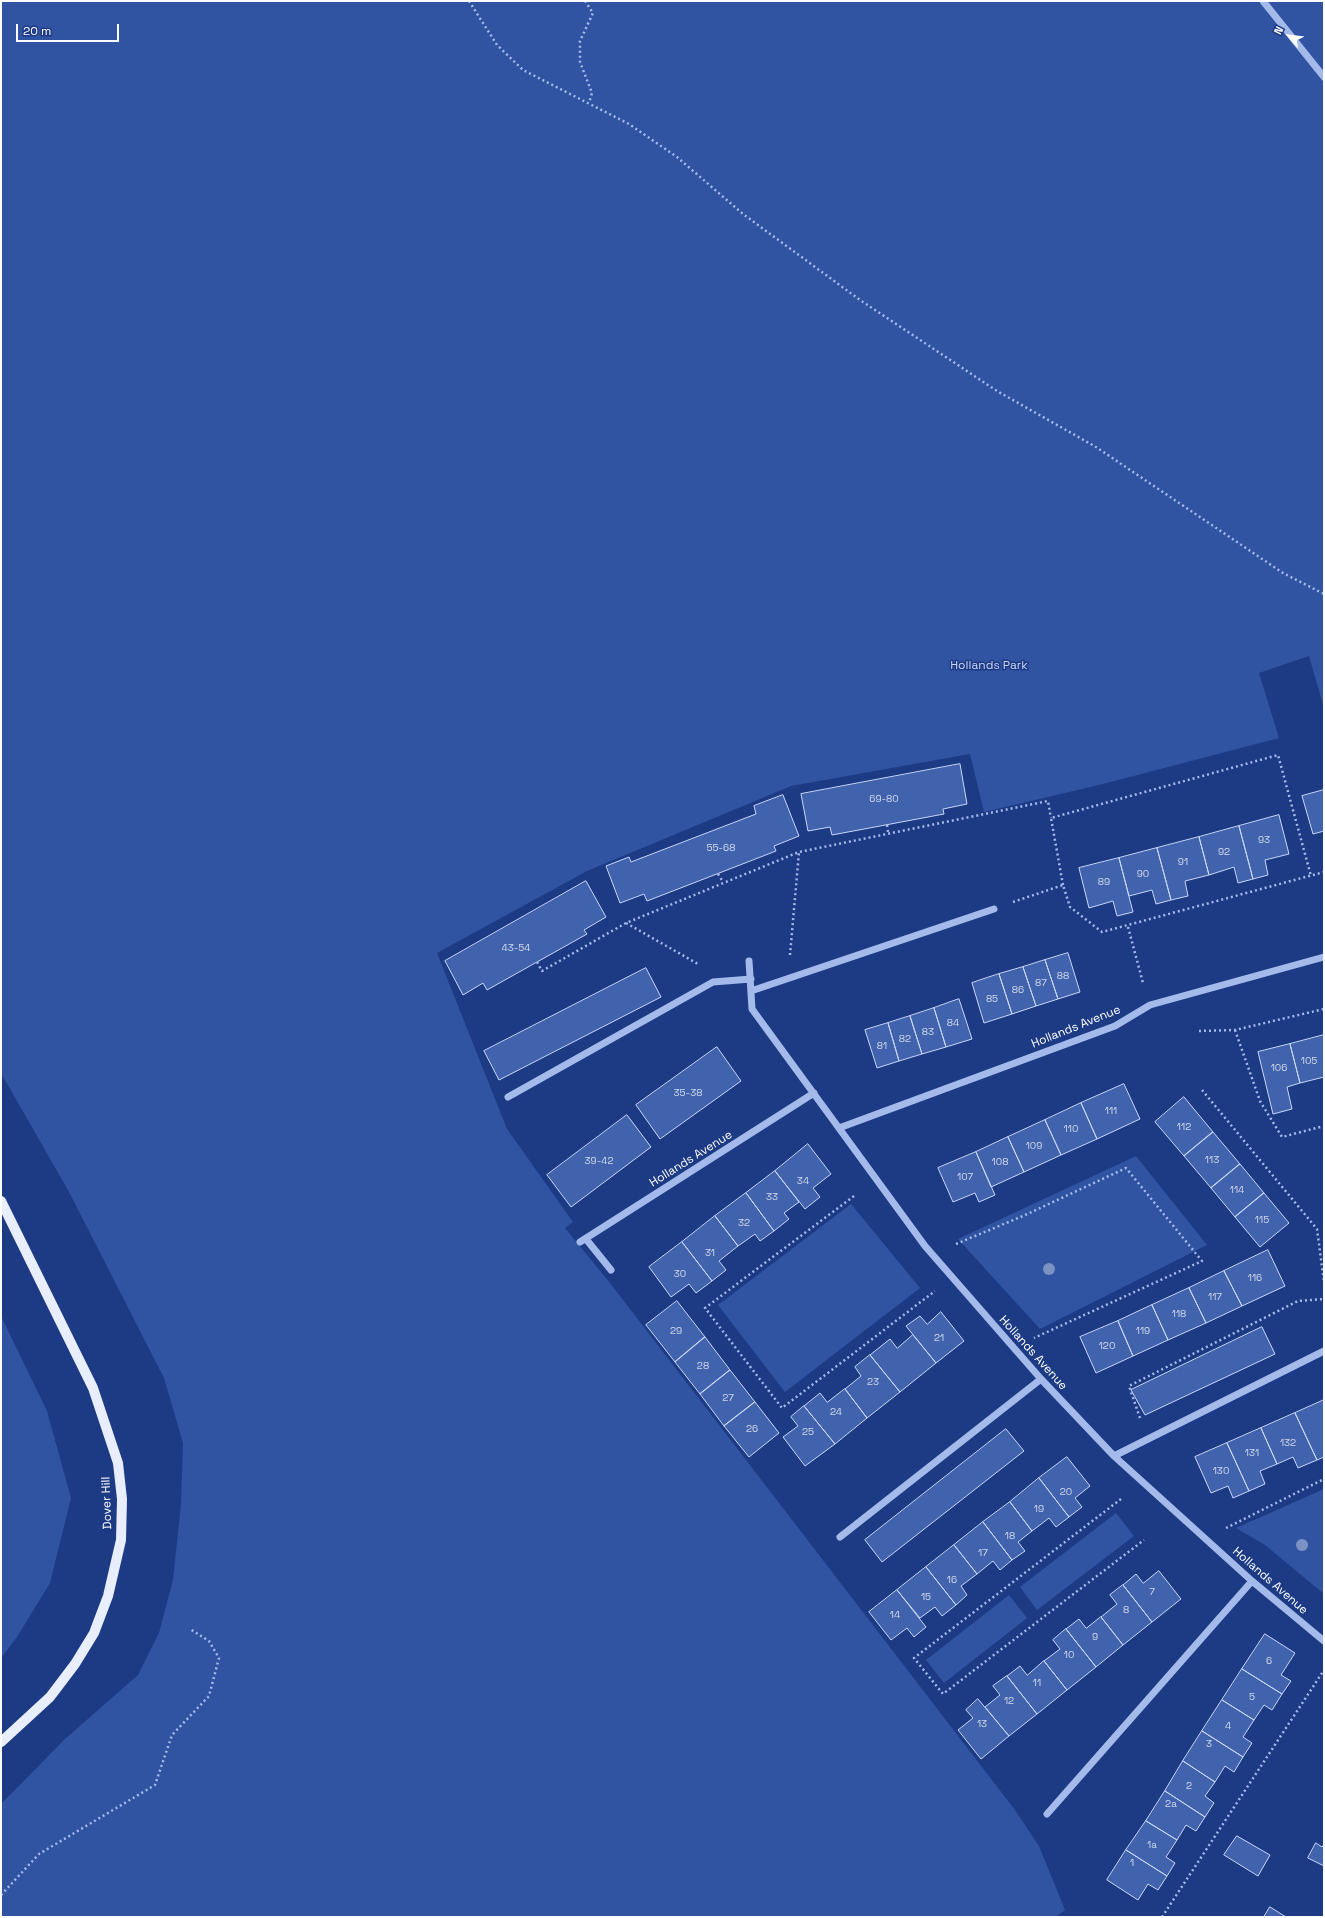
<!DOCTYPE html>
<style>
body{margin:0}
#map{position:relative;width:1325px;height:1918px;overflow:hidden;background:#1d3b85;font-family:"Space Grotesk",sans-serif}
canvas{display:block}
.frame{position:absolute;inset:0;border:2px solid #fff;pointer-events:none}
.north{position:absolute;left:1269px;top:16px;width:40px;height:40px;-webkit-text-stroke:3px #1d3b85;paint-order:stroke;rotate:298deg;font-size:11px;font-weight:700;line-height:16px;text-align:center;color:#fff}
.north::after{content:'';display:block;margin:auto;width:14px;height:18px;background:#fff;clip-path:polygon(50% 0,100% 100%,50% 72%,0 100%)}
.scale{position:absolute;left:16px;top:24px;width:103px;height:18px;box-sizing:border-box;border:2px solid #fff;border-top:0;padding-left:5px;font-size:12px;line-height:14px;white-space:nowrap;color:#fff;-webkit-text-stroke:3px #1d3b85;paint-order:stroke}
</style>
<div id="map">
<canvas width="1325" height="1918"></canvas>
<div class="frame"></div>
<div class="north">N</div>
<div class="scale">20 m</div>
</div>
<script>
const context = document.querySelector('canvas').getContext('2d');
context.lineJoin = 'round';
function paint(path, color) { context.fillStyle = color; context.fill(path, 'evenodd'); }
function trace(path, color, width, dash) { context.strokeStyle = color; context.lineWidth = width; context.lineCap = dash ? 'butt' : 'round'; context.setLineDash(dash || []); context.stroke(path); }
function drawText(font, color, halo, rows, align = 'center') {
  context.font = font + ' "Space Grotesk",sans-serif'; context.lineWidth = 3; context.setLineDash([]); context.textBaseline = 'middle'; context.strokeStyle = halo; context.fillStyle = color; for (const [text, x, y, turn = 0] of rows) {
    context.save(); context.translate(x, y); context.rotate((+turn || 0) * Math.PI / 180); context.textAlign = isNaN(turn) ? turn : align; if (halo) context.strokeText(text, 0, 0); context.fillText(text, 0, 0); context.restore();
  }
}
const green = new Path2D(`
 M1 1H1324V708L1309 656 1259 673 1279 738 1103 784 984 812 970 754 791 786 587 871 437 953 507 1129 573 1222 565 1228 610 1283 1015 1810 1039 1846 1065 1910 1056 1917H1V1804L65 1739 138 1675 159 1633 173 1580 181 1504 183 1443 164 1378 69 1192 1 1073Z
 M1136 1156 1207 1245 1040 1329 958 1239Z
 M851 1204 920 1288 785 1392 718 1305Z
 M1 1316 47 1411 71 1498 50 1583 17 1637 1 1658Z
 M1324 1489V1594L1265 1545 1236 1528Z
 M1116 1513 1134 1536 1037 1610 1020 1587Z
 M1009 1595 1027 1618 944 1683 926 1660Z`);
const building = new Path2D(`
 M960 764 967 804 943 809 944 814 832 835 830 827 808 831 801 794Z
 M1324 790V831L1313 834 1302 796Z
 M783 795 799 836 774 846 776 851 647 901 644 894 620 903 606 866 629 857 631 862 756 814 754 806Z
 M1279 815 1289 854 1265 860 1268 875 1253 879 1239 826Z
 M1239 826 1253 879 1238 883 1234 867 1209 875 1199 837Z
 M1199 837 1209 875 1185 881 1188 896 1171 900 1157 848Z
 M1157 848 1171 900 1156 904 1152 890 1129 896 1119 858Z
 M1119 858 1133 912 1117 916 1113 901 1089 908 1079 868Z
 M586 881 606 917 584 930 587 934 487 990 483 983 463 995 445 961Z
 M1068 953 1080 992 1058 999 1045 960Z
 M1045 960 1058 999 1036 1006 1023 967Z
 M1023 967 1036 1006 1012 1014 999 974Z
 M646 968 661 997 499 1080 484 1051Z
 M999 974 1012 1014 984 1023 972 983Z
 M959 999 972 1039 946 1047 934 1008Z
 M934 1008 946 1047 922 1054 910 1016Z
 M910 1016 922 1054 899 1061 888 1023Z
 M888 1023 899 1061 877 1068 865 1030Z
 M1324 1035V1077L1300 1083 1290 1044Z
 M1290 1044 1300 1083 1287 1087 1292 1109 1273 1114 1258 1052Z
 M717 1047 741 1081 660 1139 636 1105Z
 M1124 1084 1140 1119 1097 1139 1081 1103Z
 M1184 1097 1213 1132 1184 1156 1155 1122Z
 M1081 1103 1097 1139 1061 1155 1045 1120Z
 M627 1115 651 1147 571 1207 547 1175Z
 M1045 1120 1061 1155 1024 1172 1008 1137Z
 M1213 1132 1240 1164 1211 1188 1184 1156Z
 M1008 1137 1024 1172 991 1187 976 1152Z
 M808 1144 831 1174 813 1188 820 1197 805 1209 775 1171Z
 M976 1152 995 1195 979 1202 975 1193 953 1202 938 1168Z
 M1240 1164 1264 1193 1235 1217 1211 1188Z
 M775 1171 799 1202 784 1213 789 1219 774 1231 746 1193Z
 M746 1193 774 1231 760 1241 755 1234 738 1246 715 1216Z
 M1264 1193 1289 1223 1260 1247 1235 1217Z
 M715 1216 738 1246 719 1261 726 1270 712 1281 682 1242Z
 M682 1242 712 1281 696 1293 689 1284 671 1297 649 1267Z
 M1268 1250 1285 1286 1242 1306 1224 1271Z
 M1224 1271 1242 1306 1206 1323 1189 1288Z
 M1189 1288 1206 1323 1168 1340 1152 1305Z
 M677 1301 705 1337 675 1362 646 1325Z
 M1152 1305 1168 1340 1133 1356 1118 1321Z
 M941 1312 964 1341 936 1363 906 1326 920 1316 927 1324Z
 M1118 1321 1133 1356 1096 1373 1080 1337Z
 M1262 1327 1275 1354 1145 1415 1131 1390Z
 M913 1335 936 1363 900 1392 870 1355 890 1339 897 1348Z
 M705 1337 730 1370 700 1394 675 1362Z
 M870 1355 900 1392 867 1418 845 1389 861 1376 855 1367Z
 M730 1370 755 1402 724 1426 700 1394Z
 M845 1389 867 1418 835 1444 804 1406 820 1393 827 1402Z
 M1324 1400V1457L1317 1460 1295 1413Z
 M755 1402 779 1433 749 1457 724 1426Z
 M804 1406 835 1444 805 1466 783 1437 798 1426 791 1417Z
 M1295 1413 1317 1460 1298 1468 1293 1457 1277 1464 1261 1428Z
 M1261 1428 1277 1464 1260 1471 1265 1484 1249 1491 1227 1443Z
 M1006 1429 1024 1451 882 1562 865 1540Z
 M1227 1443 1249 1491 1233 1498 1228 1486 1211 1493 1195 1457Z
 M1067 1457 1090 1486 1075 1498 1082 1507 1069 1517 1039 1478Z
 M1039 1478 1069 1517 1056 1527 1049 1518 1032 1531 1010 1502Z
 M1010 1502 1032 1531 1018 1542 1025 1551 1012 1560 983 1522Z
 M983 1522 1012 1560 1000 1570 993 1561 977 1574 954 1545Z
 M954 1545 977 1574 961 1586 967 1595 956 1605 926 1567Z
 M926 1567 956 1605 942 1616 935 1607 920 1618 897 1590Z
 M1159 1571 1181 1599 1152 1622 1123 1585 1136 1574 1143 1583Z
 M1123 1585 1152 1622 1123 1645 1101 1617 1117 1604 1110 1595Z
 M897 1590 926 1627 914 1637 907 1628 891 1640 869 1612Z
 M1101 1617 1123 1645 1096 1667 1066 1629 1079 1619 1086 1628Z
 M1066 1629 1096 1667 1067 1690 1044 1661 1060 1649 1053 1640Z
 M1265 1634 1295 1653 1281 1675 1291 1681 1282 1694 1242 1669Z
 M1044 1661 1067 1690 1037 1714 1007 1676 1020 1666 1027 1675Z
 M1242 1669 1282 1694 1272 1710 1264 1705 1254 1720 1222 1700Z
 M1007 1676 1037 1714 1009 1736 985 1707 1000 1695 993 1686Z
 M978 1699 1009 1736 981 1759 958 1730 973 1718 966 1710Z
 M1222 1700 1254 1720 1243 1737 1252 1743 1243 1757 1202 1731Z
 M1202 1731 1243 1757 1234 1772 1225 1766 1215 1782 1183 1761Z
 M1183 1761 1215 1782 1205 1796 1214 1803 1205 1817 1165 1791Z
 M1165 1791 1205 1817 1196 1831 1186 1825 1177 1840 1146 1821Z
 M1146 1821 1177 1840 1166 1857 1175 1863 1167 1876 1126 1850Z
 M1237 1836 1270 1855 1258 1876 1224 1855Z
 M1316 1843 1322 1847 1324 1844V1866L1308 1858Z
 M1126 1850 1167 1876 1158 1890 1148 1884 1138 1900 1107 1880Z
 M1270 1907 1286 1917H1264Z`);
const path = new Path2D(`
 M469 1 497 45 523 70 629 124 677 157 743 214 860 300 997 391 1096 447 1283 573 1324 594
 M585 1 593 13 580 41V62L592 93 589 103
 M887 825 888 832
 M718 874 723 882
 M1063 885 1051 818 1278 755 1311 876
 M1013 902 1063 885 1070 907 1102 932 1324 872
 M626 923 698 964
 M1128 927 1143 983
 M790 955 799 852
 M537 962 542 971 626 923 799 852 1048 801 1051 818
 M1235 1030 1260 1101 1282 1137 1324 1126
 M1199 1031 1235 1030 1324 1009
 M1202 1090 1317 1229 1324 1282
 M854 1196 705 1308 782 1408 935 1291
 M956 1244 1023 1216 1126 1168 1202 1261 1034 1338
 M1140 1418 1129 1386 1298 1301 1324 1299
 M1121 1499 914 1658 943 1694 1144 1540
 M1226 1528 1324 1479
 M1 1895 39 1854 155 1785 172 1735 209 1696 219 1658 209 1641 190 1629
 M1162 1917 1324 1670`);
const minor = new Path2D(`
 M1263 1 1324 77
 M749 961 752 1009 925 1246 1041 1379 1114 1456 1252 1581 1324 1641
 M751 991 994 909
 M508 1097 713 982 751 979
 M839 1128 1115 1026 1150 1005 1324 957
 M586 1239 611 1270
 M580 1242 814 1093
 M1114 1456 1324 1351
 M840 1537 1041 1379
 M1047 1814 1252 1581`);
const major = new Path2D(`
 M1 1201 93 1388 118 1463 122 1499 121 1540 108 1596 94 1633 75 1664 50 1697 1 1742`);
const trees = [
 [1049,1269],
 [1302,1545]
];
const numberNames = [
 ["69-80",884,799],
 ["93",1264,840],
 ["55-68",721,848],
 ["92",1224,852],
 ["91",1183,862],
 ["90",1143,874],
 ["89",1104,882],
 ["43-54",516,948],
 ["88",1063,976],
 ["87",1041,983],
 ["86",1018,990],
 ["85",992,999],
 ["84",953,1023],
 ["83",928,1032],
 ["82",905,1039],
 ["81",882,1046],
 ["105",1309,1061],
 ["106",1279,1068],
 ["35-38",688,1093],
 ["111",1111,1111],
 ["112",1184,1127],
 ["110",1071,1129],
 ["109",1034,1146],
 ["113",1212,1160],
 ["39-42",599,1161],
 ["108",1000,1162],
 ["107",965,1177],
 ["34",803,1181],
 ["114",1237,1190],
 ["33",772,1197],
 ["115",1262,1220],
 ["32",744,1223],
 ["31",710,1253],
 ["30",680,1274],
 ["116",1255,1278],
 ["117",1215,1297],
 ["118",1179,1314],
 ["29",676,1331],
 ["119",1143,1331],
 ["21",939,1338],
 ["120",1107,1346],
 ["28",703,1366],
 ["23",873,1382],
 ["27",728,1398],
 ["24",836,1412],
 ["26",752,1429],
 ["25",808,1432],
 ["132",1288,1443],
 ["131",1252,1453],
 ["130",1221,1471],
 ["20",1066,1492],
 ["19",1039,1509],
 ["18",1010,1536],
 ["17",983,1553],
 ["16",952,1580],
 ["7",1152,1592],
 ["15",926,1597],
 ["8",1126,1610],
 ["14",895,1615],
 ["9",1095,1637],
 ["10",1069,1655],
 ["6",1269,1661],
 ["11",1037,1683],
 ["5",1252,1697],
 ["12",1009,1701],
 ["13",982,1724],
 ["4",1228,1726],
 ["3",1209,1744],
 ["2",1189,1786],
 ["2a",1171,1804],
 ["1a",1152,1845],
 ["1",1132,1863]
];
const parkNames = [
 ["Hollands Park",989,666]
];
const streetNames = [
 ["Hollands Avenue",1076,1027,-22],
 ["Hollands Avenue",691,1159,-32],
 ["Hollands Avenue",1033,1353,48],
 ["Dover Hill",107,1503,-92],
 ["Hollands Avenue",1270,1581,41]
];
paint(green, '#3053a2');
paint(building, '#4162ac');
trace(building, '#c9d7f8', 1);
trace(path, '#a4baea', 2.5, [2, 3]);
trace(minor, '#a4baea', 7);
trace(major, '#e9eefe', 10);
context.fillStyle = '#7c91c4';
for (const [x, y] of trees) { context.beginPath(); context.arc(x, y, 6, 0, 2 * Math.PI); context.fill(); }
drawText('10px', '#d0d8ea', null, numberNames);
drawText('12px', '#c9d7f8', '#1d3b85', parkNames);
drawText('12px', '#fff', '#1d3b85', streetNames);
</script>
